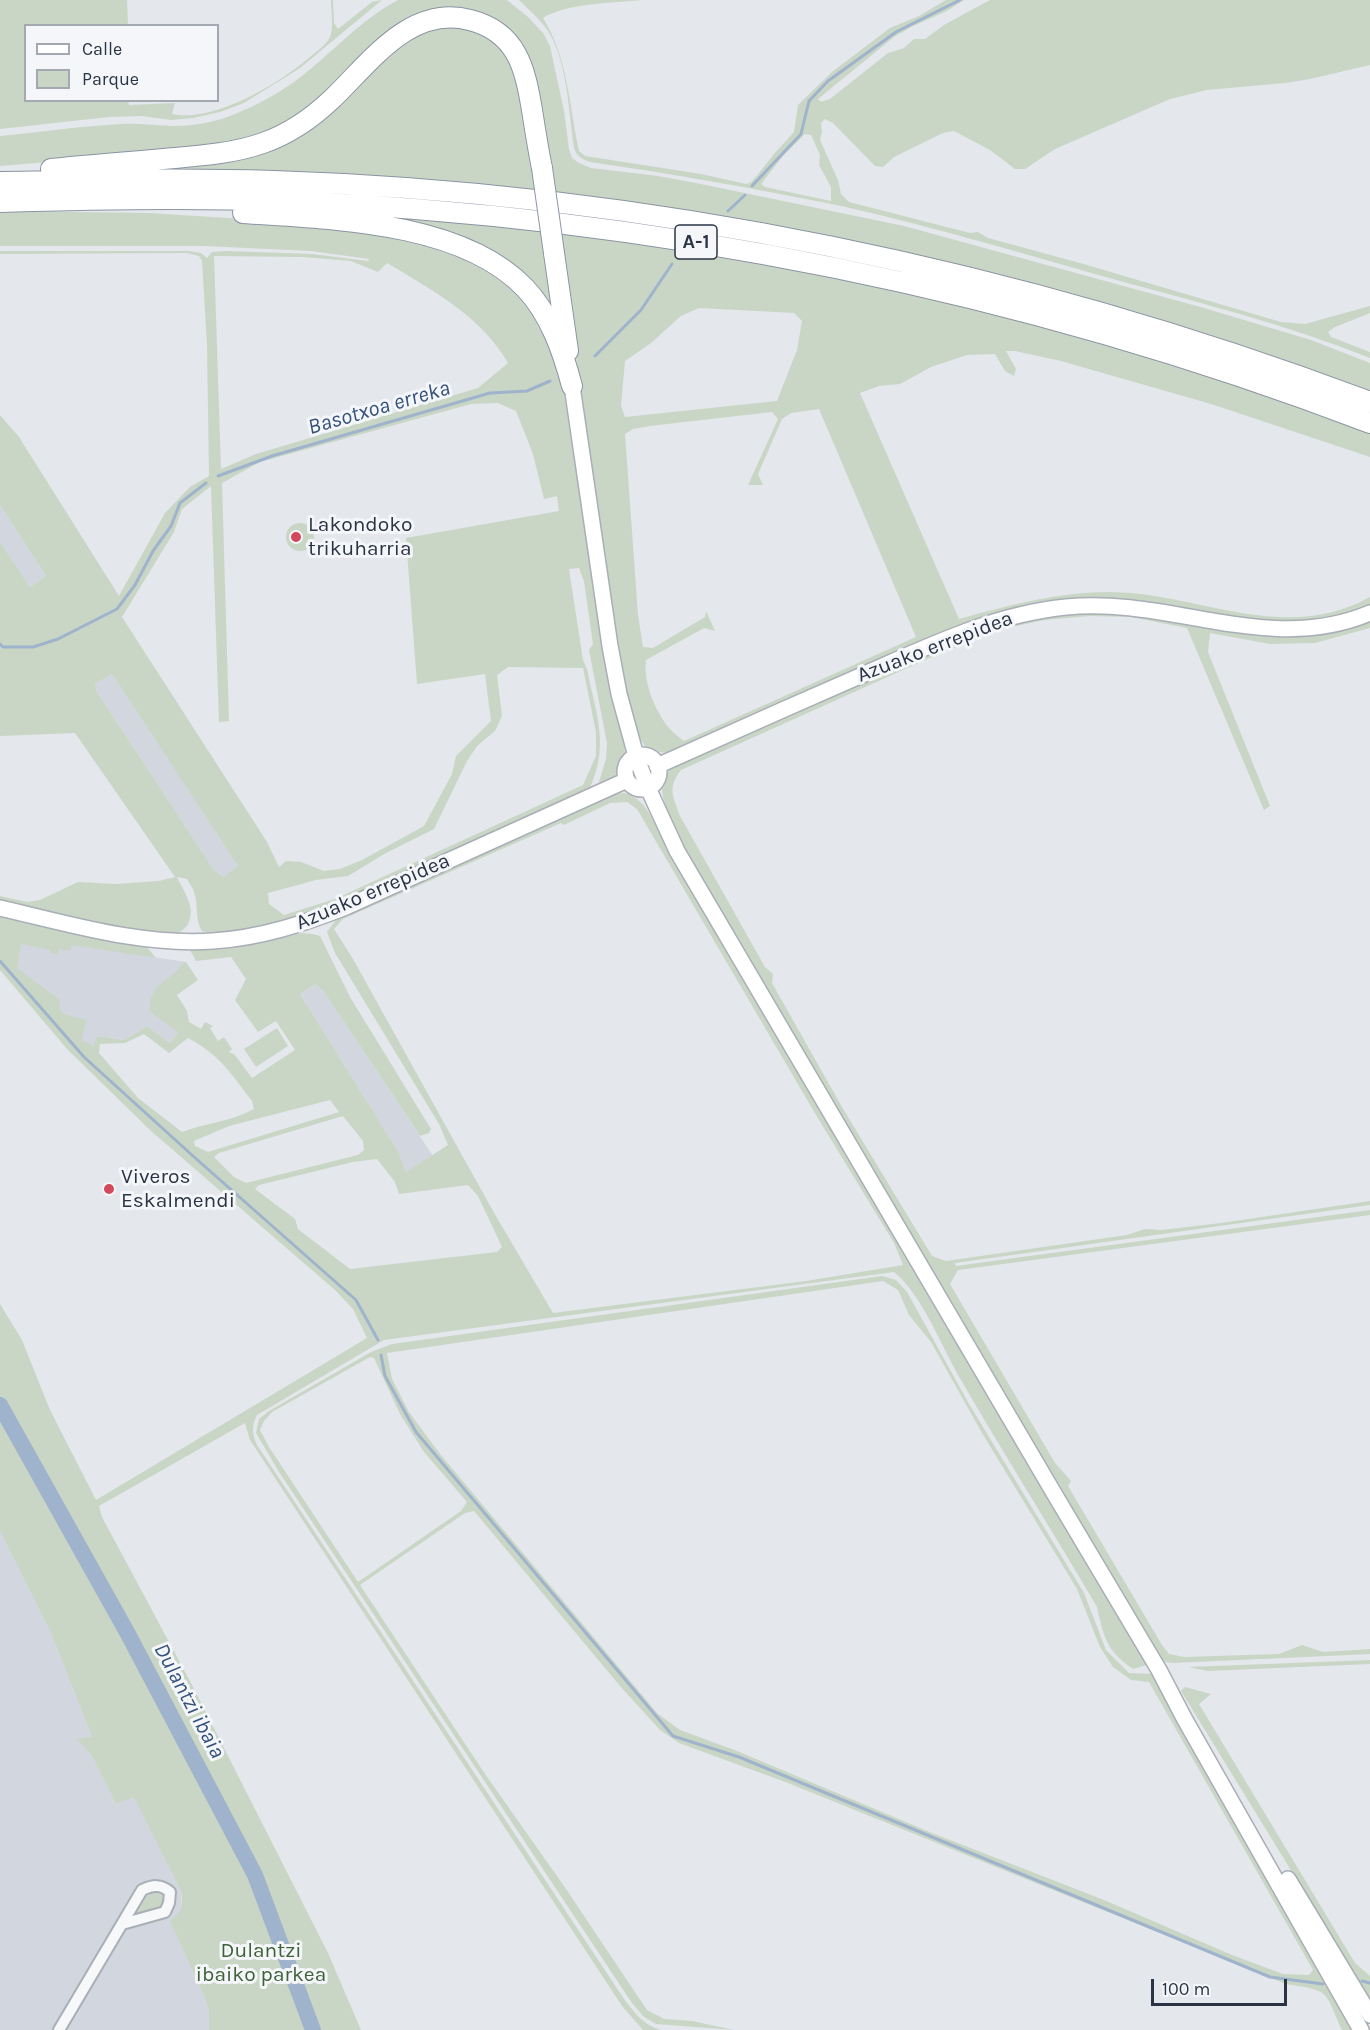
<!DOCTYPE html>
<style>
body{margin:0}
#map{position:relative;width:1370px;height:2030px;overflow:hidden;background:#e4e7ec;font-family:Karla,sans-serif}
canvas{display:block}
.legend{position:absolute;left:24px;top:24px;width:195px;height:78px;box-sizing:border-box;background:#f4f6f9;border:2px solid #a4a8b1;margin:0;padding:8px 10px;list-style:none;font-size:18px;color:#2b3445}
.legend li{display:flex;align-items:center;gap:12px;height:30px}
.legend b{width:30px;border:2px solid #a4a8b1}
.scale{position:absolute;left:1151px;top:1979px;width:136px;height:27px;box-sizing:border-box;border:3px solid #2b3445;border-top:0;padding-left:8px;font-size:18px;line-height:21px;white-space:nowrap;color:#2b3445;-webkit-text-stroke:4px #f4f6f9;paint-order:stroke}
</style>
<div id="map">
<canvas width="1370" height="2030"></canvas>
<ul class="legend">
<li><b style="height:8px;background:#fff"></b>Calle</li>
<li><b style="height:16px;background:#c9d6c5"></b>Parque</li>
</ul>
<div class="scale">100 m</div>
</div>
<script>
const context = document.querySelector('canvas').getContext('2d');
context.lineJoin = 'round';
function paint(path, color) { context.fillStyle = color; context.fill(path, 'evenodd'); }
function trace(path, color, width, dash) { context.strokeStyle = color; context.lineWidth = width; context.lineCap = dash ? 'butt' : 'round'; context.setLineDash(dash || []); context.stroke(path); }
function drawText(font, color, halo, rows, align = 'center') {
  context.font = font + ' Karla,sans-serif'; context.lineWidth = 6; context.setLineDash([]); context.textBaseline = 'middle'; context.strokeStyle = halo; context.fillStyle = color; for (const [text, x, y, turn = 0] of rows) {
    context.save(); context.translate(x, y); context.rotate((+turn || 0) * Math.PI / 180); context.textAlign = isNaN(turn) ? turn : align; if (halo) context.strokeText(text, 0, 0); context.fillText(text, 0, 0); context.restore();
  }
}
const built = new Path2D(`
 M0 505 46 576 30 587 0 542Z
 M112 674 239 867 224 877 214 870 97 692 95 684Z
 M0 929 76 945 186 962 168 991 178 1032 170 1043 147 1026 124 1040 100 1036 94 1046 86 1044 77 1036 12 964Z
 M316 984 324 992 433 1156 406 1172 399 1153 300 994Z
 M0 1531 51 1633 92 1737 78 1740 92 1756 116 1804 134 1796 181 1891V1906L179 1915 171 1922 205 1998 209 2012V2030H0Z`);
const green = new Path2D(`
 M0 0H127L128 25 26 26V100H128L129 105 175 103 172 114C214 123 280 83 310 57 317 51 326 45 330 37 334 27 331 11 331 0H333L334 23 338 29 372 2 382 0 300 68 244 103 220 112 193 118 171 120 142 116 109 117 0 129Z
 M398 0H507L528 17 543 33 550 46 564 111 569 149 572 158 579 163 591 168 658 176 696 183 904 226 1204 308 1311 340 1370 363V392C1083 280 778 214 472 184 345 172 219 172 92 170 147 166 221 167 271 145 298 133 320 115 341 95 377 60 414 7 472 24 534 43 530 119 536 171L550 176C547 140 535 58 510 33 499 22 484 17 470 13 447 7 424 12 404 23 384 34 368 53 352 69 307 114 279 138 213 148L0 166V136C41 132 82 126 122 124 145 123 168 128 191 125 219 123 247 110 272 96 318 71 352 24 398 0Z
 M519 0H642C613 3 567 3 543 18 568 58 569 105 579 151L585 156 701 174 746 184 750 183 755 178 774 154 794 132 798 105 832 72 890 28 919 16 946 0H964L947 11 913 26 894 37 818 99 821 102 830 99 888 53 904 48 914 39H925L944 25 990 0H1370V65L1310 79 1285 83 1207 90 1170 99 1055 149 1025 169H1015L990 150 954 131 943 133 894 157 883 167 875 166 833 123 825 119 821 123 822 132 820 140 838 180 841 194 849 202 970 233 978 232 988 238 1080 263 1281 322 1305 324 1370 306V313L1335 327 1328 332 1331 337 1370 352V358C1285 324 1197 302 1109 278 1021 253 931 226 841 206 758 189 674 174 590 162 582 159 577 157 574 148 569 113 567 60 548 31 540 19 529 10 519 0ZM805 134 811 135 820 155 819 165 831 187V201L765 187 761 184 783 156Z
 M0 211 150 213 260 220 408 237 474 259 520 294 537 316 560 368 602 640 610 689 624 743 625 754 622 765 615 776 601 785 599 782 606 759 607 743 589 650 593 644 584 581 579 568 569 569 583 660 587 669C596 715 610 745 589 790L351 898 283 923 217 935 202 931C194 918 199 905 194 892 193 887 189 883 187 879L177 877C183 891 197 907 188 924 187 927 180 932 178 933 160 941 27 909 0 902V896L27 902 40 900 78 882 116 884 159 881 175 877 75 733 0 736V542L30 587 46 576 0 505V415L19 437 119 596 165 513 190 487 209 476 207 345 202 261 199 256 187 253 0 254V251H189L201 253 207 258 212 252 226 251 312 254 368 261 369 259 311 251 204 246H0ZM214 256 303 257 351 261 378 272 387 263C432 290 481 316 508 363L478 388 256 454 221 469ZM498 403 516 411 533 454 544 499 557 496 559 511 406 538 417 684 485 674 491 721 456 756 452 774 424 826 362 860 340 869 324 871 301 862 286 861 279 867 267 842 122 617 174 532 182 509 211 486 219 722 229 721 222 483 260 462 471 404ZM508 667 583 668 596 732V756L583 785 335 899 284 915 269 904 268 893 316 880 348 876 386 853 434 829 467 761 477 746 495 731 502 716 497 675ZM112 674 238 866 224 877 214 870 97 692 95 684Z
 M317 212 496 225 606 237 842 277 1070 332 1216 377 1370 433V457L1211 404 1061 361 1015 351H1006L1016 369 1014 376 1005 371 995 354 967 355 931 367 900 384 879 386 860 393 959 619C1009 605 1059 592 1111 592 1199 593 1284 645 1370 597V607L1352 615 1291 625 1140 601 1101 599 1057 602 671 753 658 752 645 746 635 731 619 657 562 258 561 338 504 266ZM699 308 794 313 802 321 797 350 777 401 625 417 621 406 625 361 651 343 681 316ZM819 409 916 637 684 741C679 737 673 733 669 728 655 711 643 682 646 660L704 628 715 631 706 611 705 617 653 648 643 647 638 615 625 434 633 429 650 426 772 412 778 419 748 485H763L758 474 782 419 791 413Z
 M286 537a14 14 0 1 1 28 0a14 14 0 1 1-28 0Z
 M1115 612 1288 636 1318 634 1370 620V628L1315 643 1270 644 1210 633 1208 652 1270 806 1264 810 1187 628 1131 617 1090 616 1045 620 1001 629 934 656 681 770C667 788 673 796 680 816L765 967 773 974 772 983 842 1107 932 1256 946 1261 1127 1235 1145 1229 1161 1230 1221 1223 1370 1201V1205L955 1263 956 1266 1370 1210V1215L958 1270 950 1284 1055 1463 1071 1481 1068 1486 1162 1645 1169 1654 1184 1657 1279 1654 1302 1645 1323 1652 1370 1649V1654L1173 1663 1165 1662 1157 1653 695 868C685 849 660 805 662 785 663 777 669 771 674 765L977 633 1049 615Z
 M624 793C637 797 642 802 649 813L744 980 1147 1665 1133 1669C1106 1650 1104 1638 1097 1607 1052 1530 1005 1456 961 1380 942 1348 922 1294 894 1272L384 1340 257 1415C251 1427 252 1434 257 1445L624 1999C635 2013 643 2025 661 2030H643L622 2006 250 1440 245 1423 99 1506 102 1517 191 1683 328 1953 361 2030H209V2012L205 1998 170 1921C182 1913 183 1904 181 1891L134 1797 116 1804 92 1756 77 1739 92 1737 51 1633 0 1531V1304L22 1340 50 1410 96 1500 367 1338 353 1309 335 1290 151 1131 67 1049 0 970V915L146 946 156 958 72 945 70 951 59 949 58 955 51 953V950L21 944 17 968 60 1000 59 1008 63 1014 86 1020 82 1040 94 1046 96 1038 100 1036 124 1040 147 1026 170 1043 178 1032 149 1011C150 1006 150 1000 152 996 157 981 176 977 183 963L186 962 198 980 177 995 187 1011 189 1022 201 1029 205 1022 213 1026 210 1028 218 1041 224 1037 232 1049 229 1052 235 1055 252 1078 295 1050 276 1021 258 1032 235 1000 246 979 231 957 196 961 190 950C205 949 221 949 237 947 264 942 293 927 320 936L350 997 431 1129 429 1133 420 1136 324 992 316 984 300 994 399 1153 406 1172 448 1145 439 1124 335 953 327 932 339 916 610 794ZM627 802 637 809 816 1115 894 1243 903 1265 806 1281 553 1313 493 1211 353 959 334 929 343 919 561 823 564 825 610 803ZM144 1034 169 1053 188 1038C219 1054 232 1075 252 1101L254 1109C233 1121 205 1123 182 1132L138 1098 99 1053 100 1044 125 1043ZM330 1100 339 1112 208 1152 195 1146 194 1141 229 1126ZM343 1116 363 1141 364 1150 358 1155 246 1183 234 1177 214 1157 219 1153ZM377 1159 395 1182 399 1194 468 1185 478 1196 502 1247 497 1252 350 1269 298 1229 295 1219 255 1189 259 1185 353 1162Z
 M277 1028 288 1046 256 1067 244 1049Z
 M882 1276 896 1280 907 1292 969 1404 1084 1593 1106 1650 1129 1673 1153 1674 1356 2030H1342C1324 1989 1330 1991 1286 1984L788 1783 679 1743 660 1730 620 1686 474 1511 465 1513 360 1585 485 1774 564 1886 647 2010 664 2019 692 2021 734 2030 656 2024 644 2017 632 2003 279 1472 256 1433 259 1419 269 1411 371 1352 392 1344ZM883 1281 898 1290 909 1315 931 1342 982 1433 1077 1589 1100 1647 1113 1667 1131 1680 1149 1682 1313 1970 1309 1975 1283 1974 1232 1955 1104 1900 932 1833 737 1751 680 1730 658 1714 440 1454 409 1412 392 1379 387 1353ZM370 1357 374 1358 400 1414 424 1452 467 1502 461 1511 358 1582 269 1447 260 1430 264 1421 272 1412Z
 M1370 1660V1664L1208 1671 1188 1667Z
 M1185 1687 1211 1694 1199 1704 1355 1963 1370 1976V1999L1181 1691Z
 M152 1892 162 1894 165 1899C163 1912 150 1912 138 1915L136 1913 147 1896Z`);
const stream = new Path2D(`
 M752 186 801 134 809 101 828 81 896 32 960 0
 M728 211 745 195
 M595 356 641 310 672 264
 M218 476 272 456 490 393 527 391 550 381
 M0 644 3 647H33L58 639 117 609 135 585 153 551 171 526 180 503 206 483
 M0 961 84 1057 193 1156 356 1300 378 1340
 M381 1355 385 1376 416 1432 673 1736 739 1757 1270 1977 1323 1984
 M1362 1981 1370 1983`);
const river = new Path2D(`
 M0 1405 128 1634 255 1875 313 2030`);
const street = new Path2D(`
 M59 2030 142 1890C153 1885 161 1884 170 1892L169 1903 165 1912 122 1924`);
const secondary = new Path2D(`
 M572 386 610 646 619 694 636 756 648 788 677 851 1055 1495 1159 1670 1184 1718 1361 2030
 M625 772a17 17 0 1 1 34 0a17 17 0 1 1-34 0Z
 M657 766C728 734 798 703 869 672 933 644 996 614 1066 607 1170 596 1269 656 1370 613
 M0 908C70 924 141 946 213 941 260 938 303 924 346 907L627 780
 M1288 1879 1370 2015`);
const highway = new Path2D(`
 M51 169C89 165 127 162 164 159 197 156 232 154 263 143 289 134 312 118 332 99 370 63 410 4 470 20 517 32 525 68 532 110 535 129 538 149 542 168
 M0 182C91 180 183 178 274 181 648 193 1020 270 1370 402
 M0 202C94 199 187 197 281 201 653 216 1022 290 1370 423
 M243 213C330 219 461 221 525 288 550 314 563 352 572 386
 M554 253 568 351`);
const highwayBridge = new Path2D(`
 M542 168 554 253`);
const markers = [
 [296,537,6,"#d1495b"],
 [109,1189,6,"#d1495b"]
];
const shields = [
 [696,242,42]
];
const shieldNames = [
 ["A-1",696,242]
];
const poiNames = [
 ["Lakondoko",308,525],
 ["trikuharria",308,549],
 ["Viveros",121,1177],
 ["Eskalmendi",121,1201]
];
const streetNames = [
 ["Azuako errepidea",935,647,-21],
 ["Azuako errepidea",373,892,-23]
];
const parkNames = [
 ["Dulantzi",261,1951],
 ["ibaiko parkea",261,1975]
];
const waterNames = [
 ["Basotxoa erreka",379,408,-16],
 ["Dulantzi ibaia",189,1701,62]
];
paint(built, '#d2d6de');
paint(green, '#c9d6c5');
trace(stream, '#9fb4cc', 3);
trace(river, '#9fb4cc', 16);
trace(street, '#a9aeb7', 14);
trace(secondary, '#a9aeb7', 18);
trace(highway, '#8b94a3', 22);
trace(street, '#f7f8fa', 10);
trace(secondary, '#fff', 15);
trace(highway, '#fff', 20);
trace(highwayBridge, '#8b94a3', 22, []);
trace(highwayBridge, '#fff', 20);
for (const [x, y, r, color] of markers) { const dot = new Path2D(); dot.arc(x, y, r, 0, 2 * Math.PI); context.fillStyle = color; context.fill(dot); trace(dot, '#f4f6f9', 2); }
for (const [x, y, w] of shields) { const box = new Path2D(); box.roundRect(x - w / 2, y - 17, w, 34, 4.5); context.fillStyle = '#f4f6f9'; context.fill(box); trace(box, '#2b3445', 1.5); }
drawText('bold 20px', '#2b3445', null, shieldNames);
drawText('21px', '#2b3445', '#f4f6f9', poiNames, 'left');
drawText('21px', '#2b3445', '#f4f6f9', streetNames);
drawText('21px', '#3f6138', '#f4f6f9', parkNames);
drawText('italic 22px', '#34527a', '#f4f6f9', waterNames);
</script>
